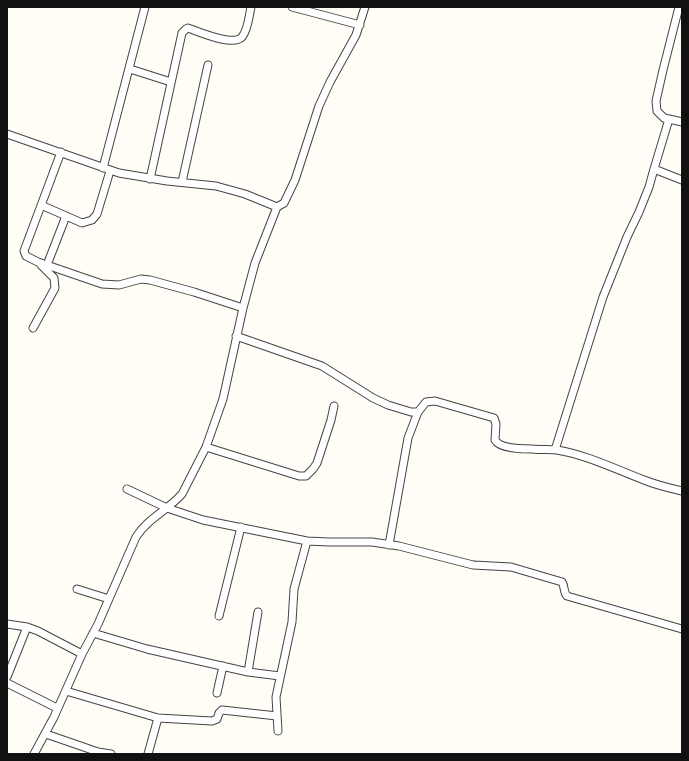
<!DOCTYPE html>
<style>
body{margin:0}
#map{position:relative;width:689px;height:761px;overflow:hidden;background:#fffdf5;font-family:"Playfair Display",serif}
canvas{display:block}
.frame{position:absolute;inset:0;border:8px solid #111;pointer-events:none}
</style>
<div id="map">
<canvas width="689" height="761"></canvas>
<div class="frame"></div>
</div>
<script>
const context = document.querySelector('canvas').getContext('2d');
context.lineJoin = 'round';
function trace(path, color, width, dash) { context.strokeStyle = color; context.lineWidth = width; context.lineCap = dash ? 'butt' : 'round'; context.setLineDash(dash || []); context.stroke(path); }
const street = new Path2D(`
 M292 7 360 25
 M130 69 171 82
 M669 119 664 118 657 111 656 101 663 70 679 7
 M682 122 669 119 654 169 682 180
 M7 134 119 173 167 181 216 186 245 194 277 207
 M61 152 24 251 26 256 38 262 102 284 119 285 141 279 150 280 194 292 243 308
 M103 168 145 7
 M150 179 182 33 186 29 188 28C200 32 233 47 242 37 248 30 249 16 251 7
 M182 182 208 65
 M41 205 82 223 92 220 97 214 110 171
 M47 265 66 216
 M33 328 55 288 54 278 41 265
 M236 336 322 366 373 398 388 405 411 412H418L426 402 435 401 494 418 496 424 495 440C500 449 523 449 532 449 541 450 549 449 557 450 587 455 615 469 644 480 656 485 669 488 682 491
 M206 447 299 476H306L313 469 317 463 331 420 334 406
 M555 450 603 297 627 237 639 212 649 187 654 169
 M127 489 167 508 203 520 307 541 329 542H372L399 546 473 565 511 567 562 582C565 586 563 592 567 596L682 629
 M389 545 408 438 418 412
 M77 589 109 599
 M219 616 241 527
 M7 624 27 627 38 631 82 654
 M93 633 147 649 248 672 280 676
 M248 672 258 612
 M7 677 27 627
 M7 683 57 708
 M66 691 158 718 212 721 217 719 219 713 222 710 277 716
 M217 693 223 666
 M278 731 276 697 292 622 294 589 307 541
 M46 734 98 752 111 754
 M34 754 54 717 82 654 98 624 136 537C147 519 168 510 182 494L206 447 223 399 243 308 255 263 277 207 284 203 295 180 319 106 330 82 356 35 365 7
 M148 754 158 718`);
trace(street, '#444', 9);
trace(street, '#fff', 7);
</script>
